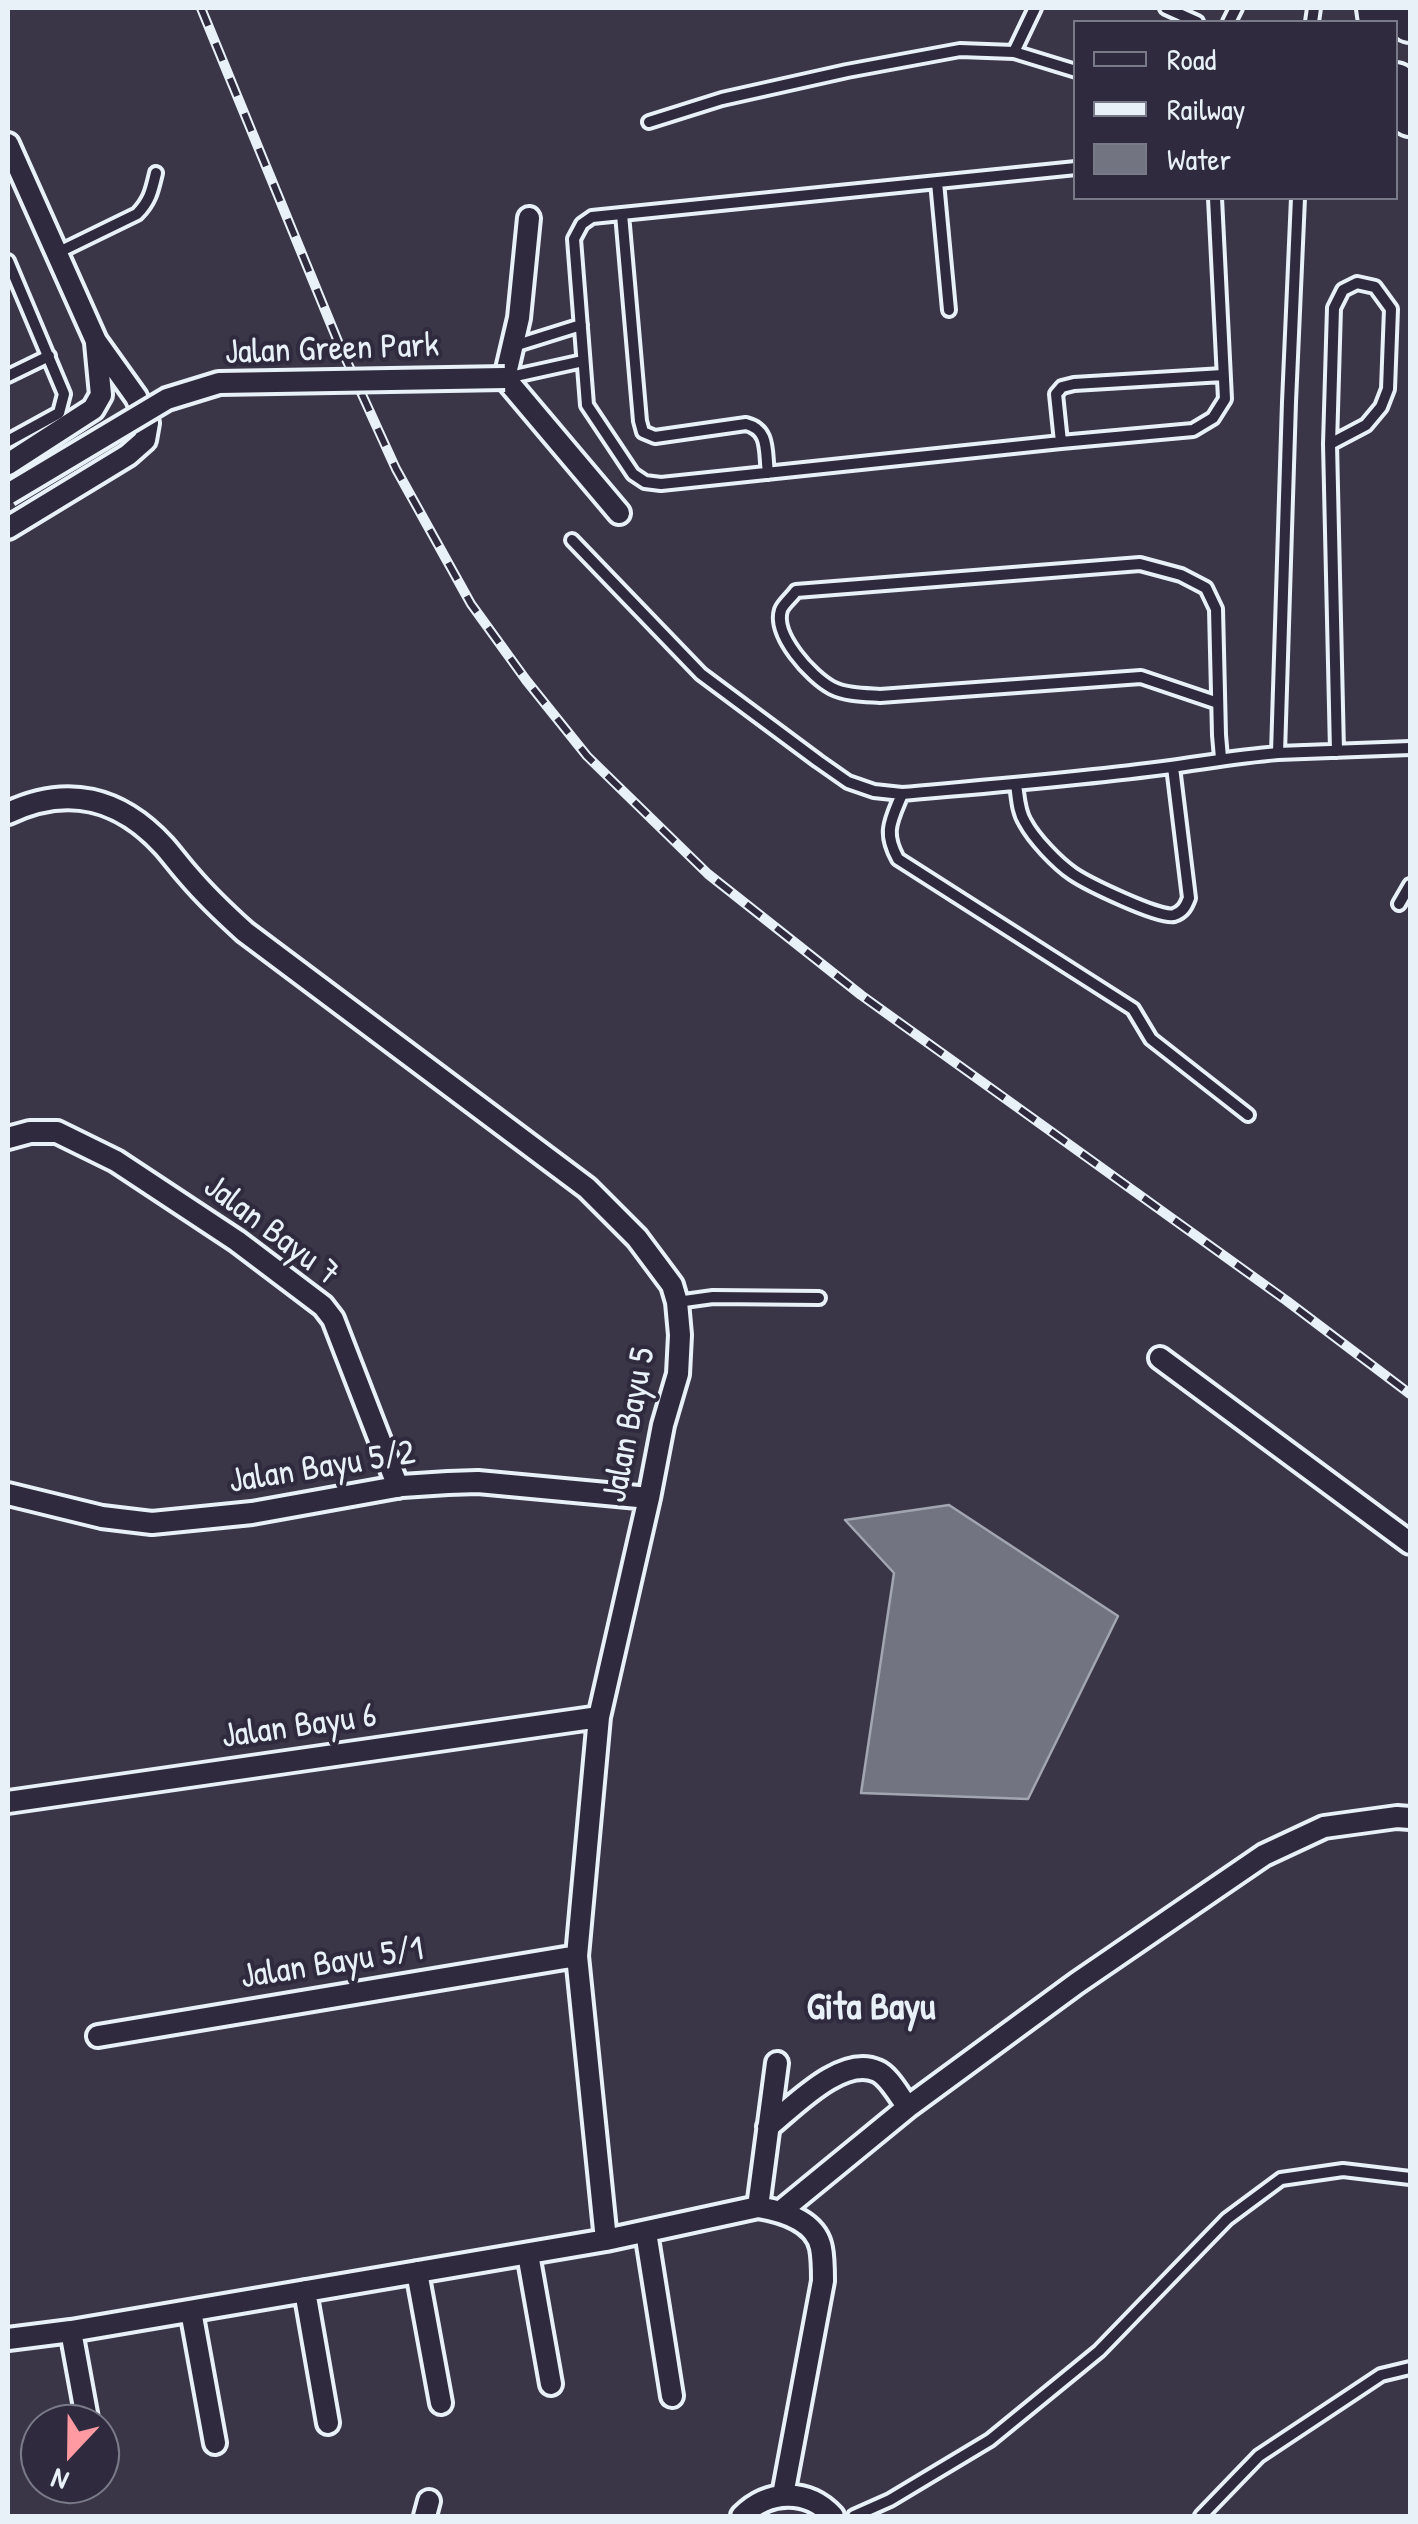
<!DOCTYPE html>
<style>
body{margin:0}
#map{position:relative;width:1418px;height:2524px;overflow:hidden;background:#3a3648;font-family:"Patrick Hand",sans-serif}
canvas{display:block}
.frame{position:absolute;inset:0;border:10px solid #e8f1f8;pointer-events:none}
.legend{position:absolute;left:1073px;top:20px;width:325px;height:180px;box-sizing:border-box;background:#2f2a3d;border:2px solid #797a88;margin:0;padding:12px 18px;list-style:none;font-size:30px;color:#e8f1f8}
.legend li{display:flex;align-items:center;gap:20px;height:50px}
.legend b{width:50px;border:2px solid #797a88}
.north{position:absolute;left:20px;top:2404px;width:100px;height:100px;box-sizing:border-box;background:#2f2a3d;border:2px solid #797a88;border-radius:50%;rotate:202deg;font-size:28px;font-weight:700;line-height:40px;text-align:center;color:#e8f1f8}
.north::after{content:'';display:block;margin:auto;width:35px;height:45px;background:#ff9aa2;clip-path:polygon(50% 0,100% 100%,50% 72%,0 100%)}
</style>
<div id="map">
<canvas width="1418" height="2524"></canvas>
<div class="frame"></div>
<ul class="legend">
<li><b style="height:12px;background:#2f2a3d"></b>Road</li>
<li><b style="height:12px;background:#e8f1f8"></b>Railway</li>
<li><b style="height:28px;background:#737482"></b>Water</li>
</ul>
<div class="north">N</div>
</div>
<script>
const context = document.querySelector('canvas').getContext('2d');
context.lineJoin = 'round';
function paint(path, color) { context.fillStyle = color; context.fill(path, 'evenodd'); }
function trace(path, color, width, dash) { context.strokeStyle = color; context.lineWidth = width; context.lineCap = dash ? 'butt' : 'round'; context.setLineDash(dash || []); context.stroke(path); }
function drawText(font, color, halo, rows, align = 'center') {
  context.font = font + ' "Patrick Hand",sans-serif'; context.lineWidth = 8; context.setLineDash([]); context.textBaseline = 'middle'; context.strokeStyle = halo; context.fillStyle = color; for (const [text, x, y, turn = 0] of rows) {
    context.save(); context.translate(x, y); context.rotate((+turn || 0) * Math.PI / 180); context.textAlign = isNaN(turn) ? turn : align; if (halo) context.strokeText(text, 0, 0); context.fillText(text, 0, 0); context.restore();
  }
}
const water = new Path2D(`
 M949 1505 1118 1616 1028 1799 861 1793 894 1573 845 1520Z`);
const lane = new Path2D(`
 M1166 8 1197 22
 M1229 22 1236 8
 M1312 22 1314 8
 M1014 52 1035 8
 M649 122 722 99 847 71 960 50 1014 52 1076 71
 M1076 168 592 217 582 224 574 239 587 405 633 474 645 482 661 484 1061 442 1193 430 1213 418 1225 399 1215 198
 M937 182 949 310
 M1298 198 1289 402 1278 753 1410 748
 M622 214 640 421 643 432 655 437 746 424C770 430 765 452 768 473
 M57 253 137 214C150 201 152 190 156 173
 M8 261 64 394 59 413 8 441
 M514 346 581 325
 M8 376 49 356
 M506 378 583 361
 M1061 442 1056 394 1062 387 1074 384 1223 375
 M1330 444 1366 425 1381 407 1388 389 1391 309 1375 287 1357 283 1343 290 1334 308 1330 444 1337 751
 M572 540 701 674 818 761 848 782 874 791 902 794C891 821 883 832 898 859L1133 1009 1151 1039 1248 1115
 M1218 703 1141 677 880 696C865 695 846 695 832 688 811 677 773 635 781 610 783 604 792 597 796 591L1140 564 1181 575 1206 588 1216 609 1219 735 1221 758
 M1016 784C1018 797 1018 811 1025 822 1034 839 1057 863 1073 874 1088 884 1160 919 1174 915 1183 912 1186 906 1189 898L1173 767
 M902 794C992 786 1082 779 1171 767 1207 762 1241 756 1278 753
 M1399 904 1410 885
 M677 1302 713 1297 819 1298
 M854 2516 890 2500 990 2440 1099 2351 1227 2219 1281 2179 1343 2170 1410 2178
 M1201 2516 1259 2456 1381 2375 1410 2368`);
const street = new Path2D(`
 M8 144 96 341 136 397 148 423 145 440 128 455 8 528
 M529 218 519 318 505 378 619 513
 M8 464 93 409 101 395 96 343
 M8 813C67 785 119 797 164 846 172 855 180 866 189 876 206 896 225 914 245 932L587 1188 637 1238 672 1285 677 1302 680 1335 678 1374 663 1425 649 1498 599 1717 577 1956 606 2240
 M8 1138 30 1132H57L116 1161 237 1241 323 1306 333 1319 398 1487
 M1160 1358 1410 1543
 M8 1494 102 1517 152 1523 252 1513 402 1486 448 1483 478 1482 649 1498
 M8 1802 599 1717
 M98 2036 577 1956
 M768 2127C794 2106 842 2055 877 2071 889 2076 899 2096 908 2107
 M758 2207 777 2063
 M781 2211 908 2107 1077 1983 1264 1855 1324 1827 1397 1817 1410 1818
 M646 2232 672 2396
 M528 2254 551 2384
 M417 2272 441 2403
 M305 2291 328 2423
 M191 2311 215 2443
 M71 2331 88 2424
 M8 2339 71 2331 606 2240 758 2207C782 2211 816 2221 821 2248 823 2258 823 2270 823 2281L783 2495
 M425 2516 429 2501
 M742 2516C768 2490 807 2488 833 2516`);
const highway = new Path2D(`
 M1378 8 1380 22
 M1409 8 1410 21
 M1396 84 1400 99 1410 115`);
const rail = new Path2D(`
 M201 8 339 344 396 469 471 604 526 680 587 756 708 874 861 995 1287 1301 1410 1394`);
const streetBridge = new Path2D(`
 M8 494 167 399 219 383 505 378`);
const streetNames = [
 ["Jalan Green Park",332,350,-2],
 ["Jalan Bayu 7",271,1231,37],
 ["Jalan Bayu 5",630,1425,-79],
 ["Jalan Bayu 5/2",322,1468,-9],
 ["Jalan Bayu 6",299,1727,-8],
 ["Jalan Bayu 5/1",332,1964,-9]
];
const neighbourhoodNames = [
 ["Gita Bayu",871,2009]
];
paint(water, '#737482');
trace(water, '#a2a6b1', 2.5);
trace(lane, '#e8f1f8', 18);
trace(street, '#e8f1f8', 28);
trace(highway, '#e8f1f8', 48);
trace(lane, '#2f2a3d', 10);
trace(street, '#2f2a3d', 20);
trace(highway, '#2f2a3d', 40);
trace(rail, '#e8f1f8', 10);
trace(rail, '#2f2a3d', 6, [19]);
trace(streetBridge, '#e8f1f8', 28, []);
trace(streetBridge, '#2f2a3d', 20);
drawText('35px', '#e8f1f8', '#2f2a3d', streetNames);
drawText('bold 38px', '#e8f1f8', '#2f2a3d', neighbourhoodNames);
</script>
